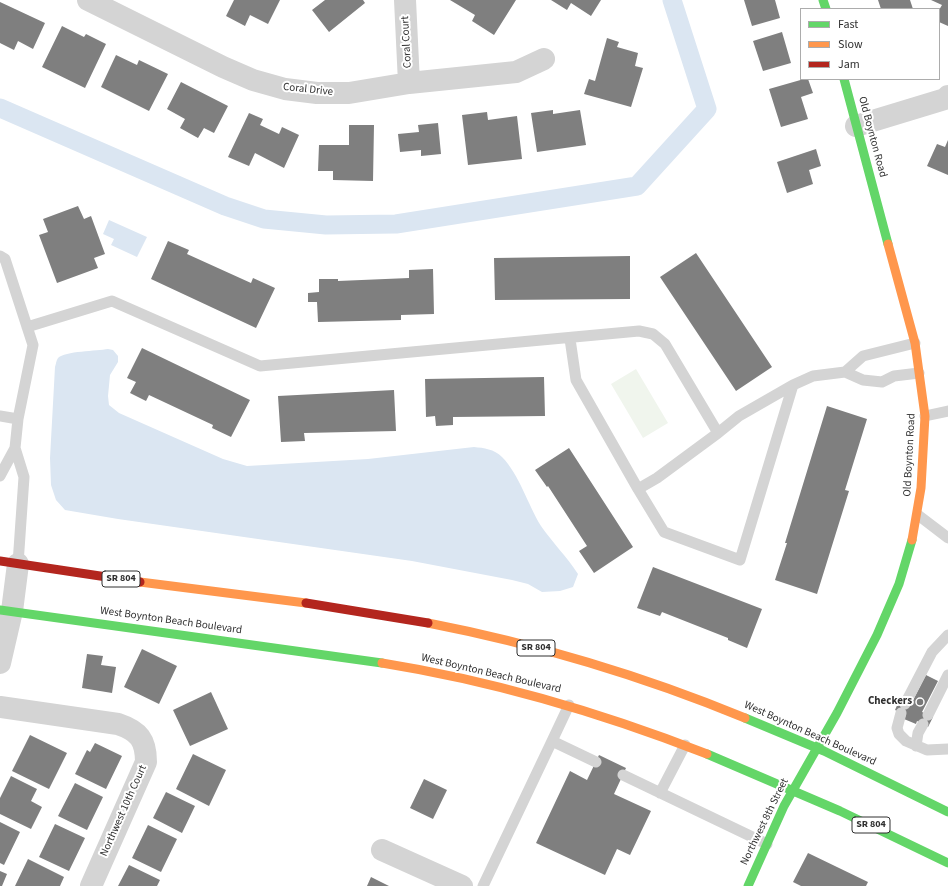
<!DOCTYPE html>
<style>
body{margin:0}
#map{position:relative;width:948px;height:886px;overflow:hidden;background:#fff;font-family:"Source Sans 3",sans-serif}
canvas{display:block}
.legend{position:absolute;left:800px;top:8px;width:140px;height:72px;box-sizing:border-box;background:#fff;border:1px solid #acacac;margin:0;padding:5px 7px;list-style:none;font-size:12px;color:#303030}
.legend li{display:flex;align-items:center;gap:8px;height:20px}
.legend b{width:20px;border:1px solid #acacac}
</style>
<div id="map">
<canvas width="948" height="886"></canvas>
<ul class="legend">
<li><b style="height:5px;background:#63d668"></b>Fast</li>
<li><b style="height:5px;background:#ff974d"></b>Slow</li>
<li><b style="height:5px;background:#b3261e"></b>Jam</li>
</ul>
</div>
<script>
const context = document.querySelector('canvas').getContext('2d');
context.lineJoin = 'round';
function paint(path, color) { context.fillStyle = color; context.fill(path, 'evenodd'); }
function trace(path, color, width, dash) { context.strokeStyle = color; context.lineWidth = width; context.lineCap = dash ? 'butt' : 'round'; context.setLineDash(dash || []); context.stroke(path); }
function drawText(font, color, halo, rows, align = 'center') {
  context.font = font + ' "Source Sans 3",sans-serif'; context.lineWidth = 4; context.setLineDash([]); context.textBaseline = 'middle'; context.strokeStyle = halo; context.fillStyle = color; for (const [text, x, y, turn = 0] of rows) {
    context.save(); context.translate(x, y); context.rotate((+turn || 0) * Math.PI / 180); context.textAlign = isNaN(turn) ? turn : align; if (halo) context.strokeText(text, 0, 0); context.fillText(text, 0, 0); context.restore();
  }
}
const green = new Path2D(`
 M636 369 668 423 643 438 611 384Z`);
const water = new Path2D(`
 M109 220 147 237 137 257 111 245 114 239 103 234Z
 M108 349 113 350 118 356V362L110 375 108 396 109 405 119 413 223 459 247 466 368 459 474 447C484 448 494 449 502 457 519 474 528 505 541 526 552 542 567 557 578 574L573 587 560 591 542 592 528 584 512 580 412 561 118 519 65 510 56 500 51 485 50 458 55 367C56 364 56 361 58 358 65 351 97 351 108 349Z`);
const canal = new Path2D(`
 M0 108 225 206 264 219 326 225 396 224 637 186 707 109 672 0`);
const building = new Path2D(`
 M234 0H280L268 24 250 15 245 26 226 16Z
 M325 0H363L365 3 329 32 312 10Z
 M450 0H516L494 35 472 21 475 15Z
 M551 0H601L591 16 571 3 567 10Z
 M744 0H775L780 18 752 26Z
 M878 0H910L913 9H881Z
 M931 0H948V26L939 22V10L942 5Z
 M0 2 45 23 33 49 18 41 14 50 0 43Z
 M62 26 84 37 86 34 106 44 85 88 42 67Z
 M782 32 791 63 763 71 753 41Z
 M607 38 619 42 617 47 638 53 635 66 643 68 631 107 584 94 589 79 595 81Z
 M116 55 137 65 139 60 168 74 149 111 101 87Z
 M804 79H808L813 93 801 97 808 119 781 127 769 89Z
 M181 82 228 106 214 133 204 128 198 138 180 128 185 119 167 109Z
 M553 110V114L580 110 586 145 537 152 531 113Z
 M487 112 488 120 517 116 522 159 468 165 462 115Z
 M249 113 263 119 260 125 279 134 282 127 299 135 284 168 255 153 249 166 228 157Z
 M438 123 441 154 421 156V150L400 152 398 134 419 132 418 125Z
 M349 125H374L373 181 333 180V171H318L319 145H349Z
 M948 140V175L927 166 937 144 945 147Z
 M816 149 821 166 809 170 813 184 787 193 777 162Z
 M78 206 84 219 91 216 105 254 94 258 98 268 57 283 39 235 48 232 43 219Z
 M168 241 189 250 187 254 251 283 253 278 275 288 256 328 151 279Z
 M696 253 772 367 736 391 660 277Z
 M630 256V299L495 300 494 258Z
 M433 269 434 314 401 315V320L318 322 317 302H308V293L319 292V279H338V281L409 278V270Z
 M142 348 250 400 231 437 212 428 213 425 149 395 146 401 130 393 136 382 127 378Z
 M544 377 545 416 453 417V425L436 426 435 416 426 417 425 379Z
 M394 390 396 431 304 433 305 441 281 442 278 396Z
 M827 406 867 419 845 490 849 491 817 594 775 580 787 543H785Z
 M569 448 633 547 594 573 579 551 587 546 548 486 547 487 535 470Z
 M653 567 762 609 747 648 728 640V638L662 612 660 616 637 608Z
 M142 649 177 666 159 704 124 687Z
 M87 654 103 656 101 665 116 667 112 693 82 688Z
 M926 675 938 681 922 712 933 717 928 727 917 721 916 724 904 719 906 715 895 710 899 701 910 706Z
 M211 692 228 729 190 746 173 710Z
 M30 735 67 753 49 789 12 771Z
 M95 743 122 756 106 789 75 774 87 750 90 752Z
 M193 754 226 770 209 806 176 789Z
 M599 755 626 768 614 794 651 811 630 855 617 849 605 875 536 843 570 771 587 780Z
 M11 776 37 789 31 801 42 807 31 829 0 814V798Z
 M424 779 447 790 433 819 410 808Z
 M75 783 103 797 87 830 58 816Z
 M166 792 195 806 182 833 153 818Z
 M0 822 20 832 4 865 0 863Z
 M55 824 85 838 69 871 39 857Z
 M148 825 177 839 161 872 132 858Z
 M808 853 868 882 866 886H801L793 882Z
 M28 859 64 877 60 886H15Z
 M129 865 160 880 157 886H118Z
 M0 871 7 874 2 886H0Z
 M371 877 389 886H367Z`);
const lane = new Path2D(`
 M0 256 5 259 33 345 18 419 15 448
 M27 327 112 301 260 366 639 331 653 334 665 344 718 433 657 478 638 489 576 380 570 339
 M845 372 863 356 915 343
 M0 416 18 419
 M925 416 948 411
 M718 433 739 416 793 385
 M0 476 15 448 24 477 18 564
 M638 489 664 532 740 560 793 385 813 376 845 372 863 380 882 382 894 376 919 373
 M918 515 948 538
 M905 704 932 652 948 635
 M901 713 897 728 899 734 906 741 927 750 948 749
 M928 715 948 675
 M552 741 569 705
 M916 746 918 733 923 724
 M623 775 767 844
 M660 793 685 745
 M483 886 552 741 596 762`);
const street = new Path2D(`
 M88 0 223 67 253 80 285 89 317 93H349L409 83 516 72 544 59
 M405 0 409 83
 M856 126 945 99 948 96
 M0 663 12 611 18 564
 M0 707 118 724C139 731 146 740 146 762L91 886
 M382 850 462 886`);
const fast = new Path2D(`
 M823 0 826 9
 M844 79 888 244
 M0 610 382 663
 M745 718 824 751 948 812
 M707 754 840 811 948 863
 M748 886 784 806 837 713 877 635 899 584 912 540`);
const slow = new Path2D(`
 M888 244 915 343 925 416 921 488 912 540
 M140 582 306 603
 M428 623C536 644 643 676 745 718
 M382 663C494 681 602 713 707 754`);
const jam = new Path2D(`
 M0 561 140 582
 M306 603 428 623`);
const markers = [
 [920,702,4,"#787878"]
];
const shields = [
 [121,579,38],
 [536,648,38],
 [871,825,38]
];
const shieldNames = [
 ["SR 804",121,579],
 ["SR 804",536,648],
 ["SR 804",871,825]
];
const streetNames = [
 ["Coral Court",407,42,-93],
 ["Coral Drive",308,90,6],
 ["Old Boynton Road",872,137,75],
 ["Old Boynton Road",910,455,-87],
 ["West Boynton Beach Boulevard",171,621,8],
 ["West Boynton Beach Boulevard",491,674,13],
 ["West Boynton Beach Boulevard",810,734,24],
 ["Northwest 10th Court",124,811,-66],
 ["Northwest 8th Street",765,822,-64]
];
const poiNames = [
 ["Checkers",912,702]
];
paint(green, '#f0f5ed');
paint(water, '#dbe6f2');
trace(canal, '#dbe6f2', 19);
paint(building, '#7f7f7f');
trace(lane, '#d4d4d4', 11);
trace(street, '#d4d4d4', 22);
trace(fast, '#63d668', 9);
trace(slow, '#ff974d', 9);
trace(jam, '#b3261e', 9);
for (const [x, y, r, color] of markers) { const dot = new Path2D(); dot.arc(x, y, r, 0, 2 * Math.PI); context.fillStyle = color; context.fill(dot); trace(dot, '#fff', 1.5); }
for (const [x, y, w] of shields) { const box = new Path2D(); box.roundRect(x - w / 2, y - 8, w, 16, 3); context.fillStyle = '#fff'; context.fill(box); trace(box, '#303030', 1); }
drawText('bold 10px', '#303030', null, shieldNames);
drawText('11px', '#303030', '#fff', streetNames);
drawText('bold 11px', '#303030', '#fff', poiNames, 'right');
</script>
